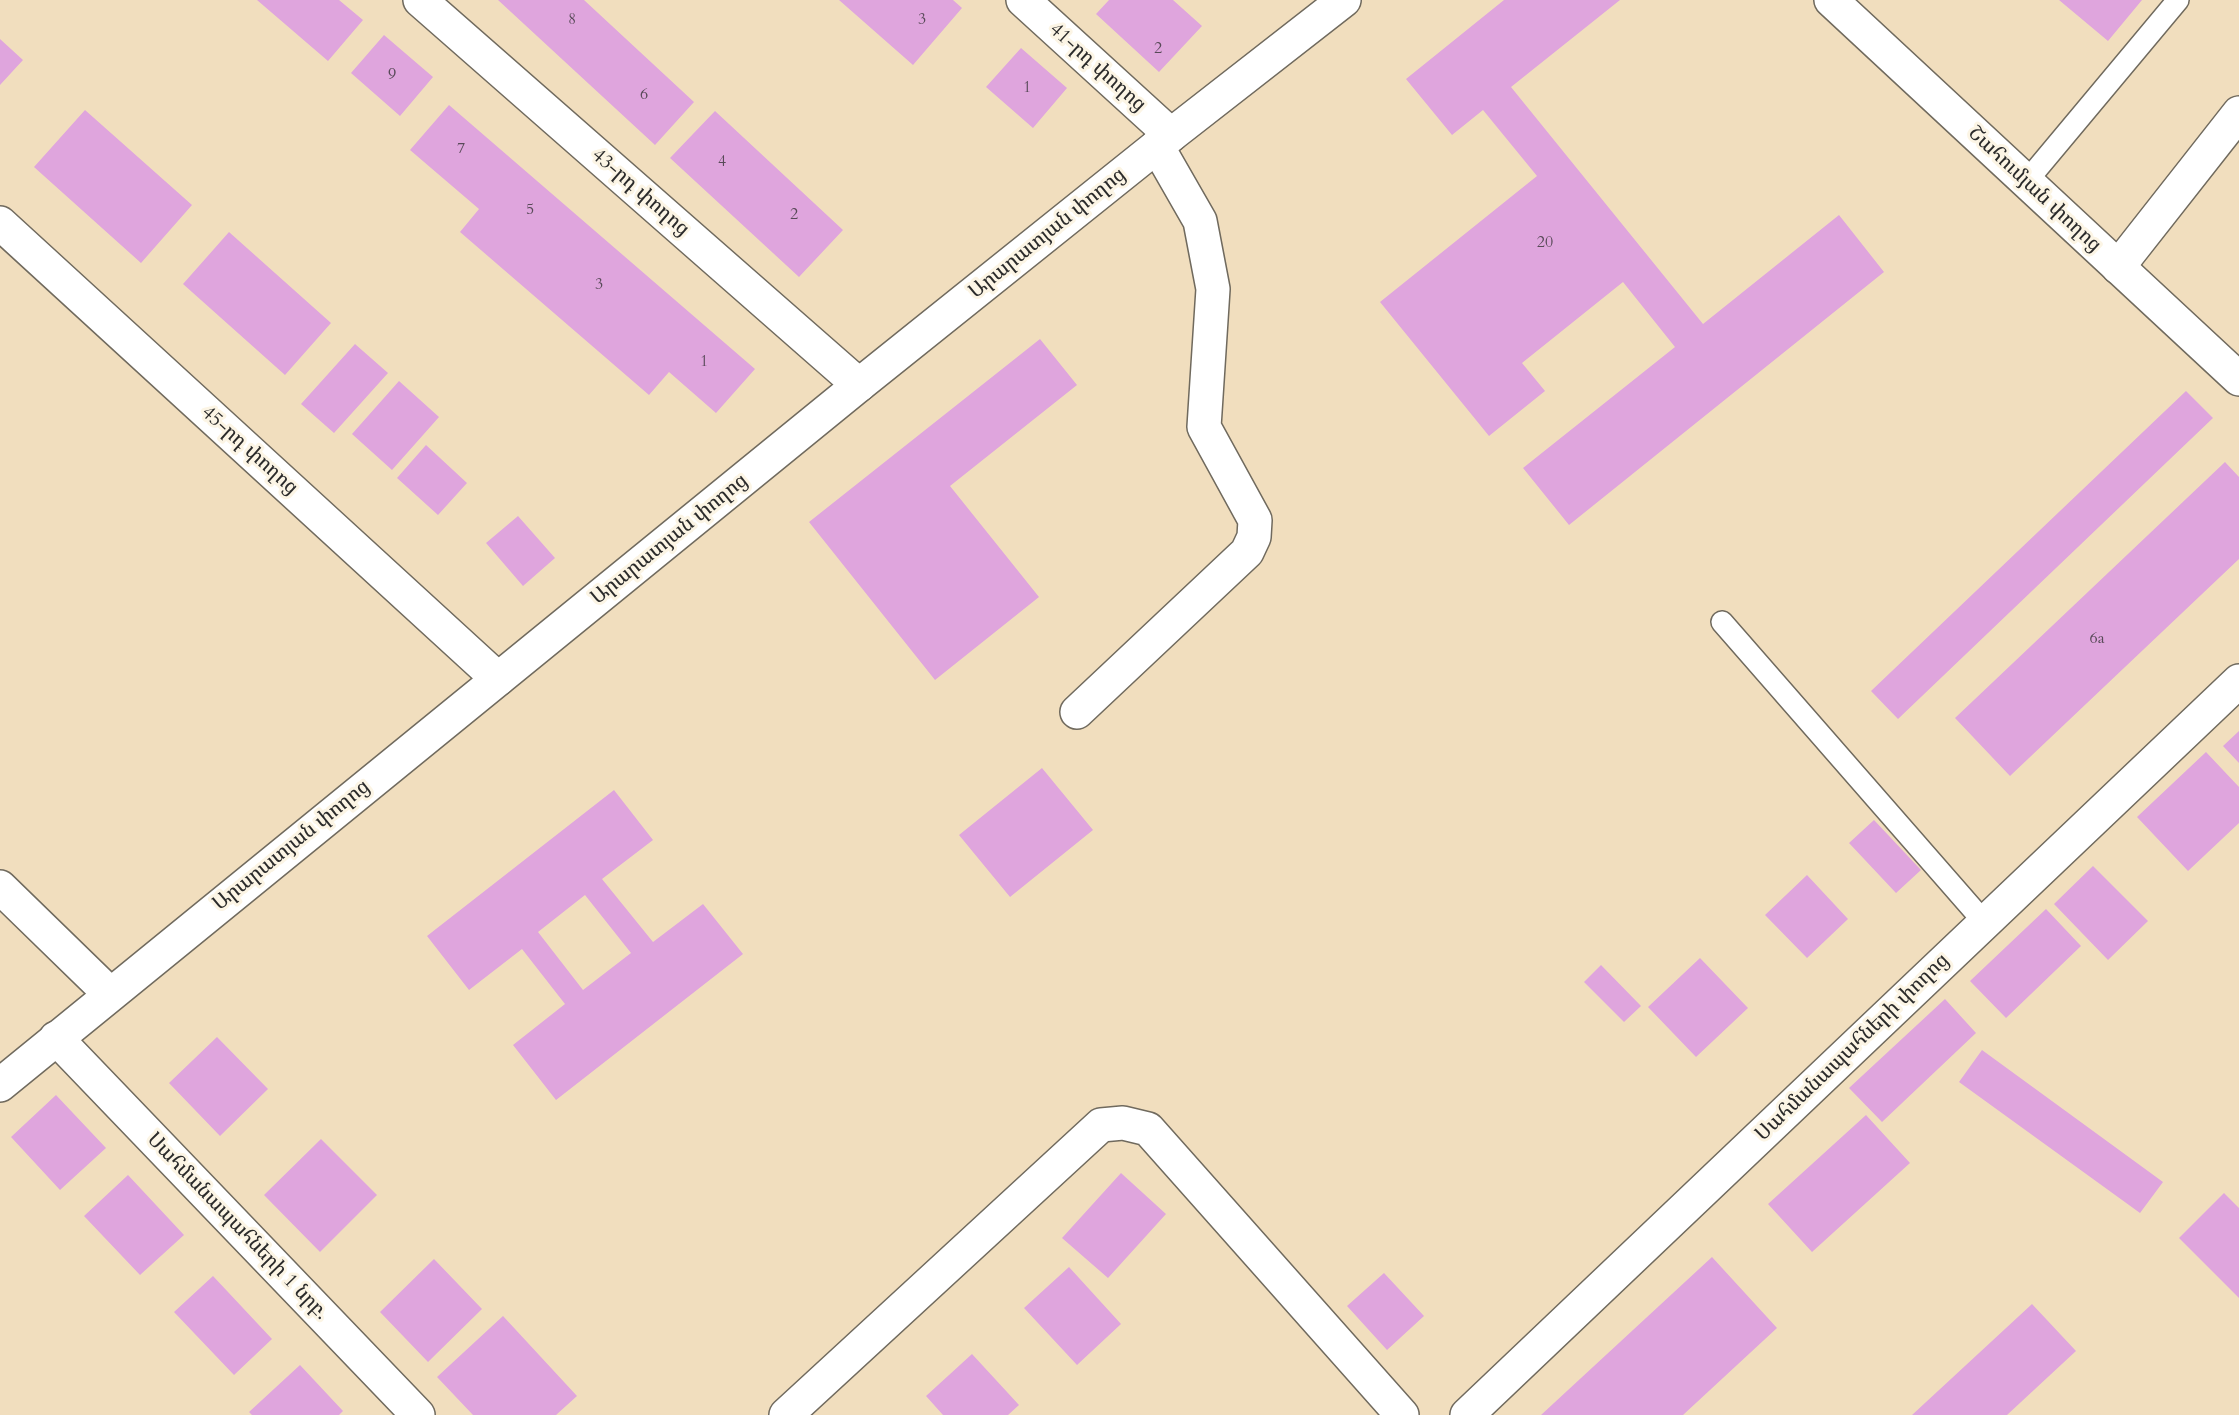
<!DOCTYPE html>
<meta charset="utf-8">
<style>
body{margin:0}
canvas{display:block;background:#f1debe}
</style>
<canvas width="2239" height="1415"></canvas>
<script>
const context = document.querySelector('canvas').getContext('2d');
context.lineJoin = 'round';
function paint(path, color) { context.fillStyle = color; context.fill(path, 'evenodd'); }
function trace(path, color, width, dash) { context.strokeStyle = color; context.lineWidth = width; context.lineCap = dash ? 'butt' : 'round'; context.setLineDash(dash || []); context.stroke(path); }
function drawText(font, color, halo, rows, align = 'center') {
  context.font = font + ' Cardo,"Noto Serif Armenian",serif'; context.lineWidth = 6; context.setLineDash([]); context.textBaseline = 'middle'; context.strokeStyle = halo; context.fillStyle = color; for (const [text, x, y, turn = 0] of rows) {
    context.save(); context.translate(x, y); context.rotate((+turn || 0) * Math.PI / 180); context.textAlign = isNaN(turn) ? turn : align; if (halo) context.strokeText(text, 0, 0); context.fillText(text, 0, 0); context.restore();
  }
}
const building = new Path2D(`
 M257 0H339L363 20 328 61Z
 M498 0H584L694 102 655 145Z
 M839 0H953L962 8 913 65Z
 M1109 0H1173L1202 26 1159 72 1096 14Z
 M1504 0H1620L1511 87 1703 324 1839 215 1884 272 1569 525 1523 468 1675 347 1623 282 1522 363 1545 391 1489 436 1380 302 1537 176 1483 110 1452 135 1406 79Z
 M2059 0H2142L2108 41Z
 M384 35 433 77 400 116 351 73Z
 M0 39 23 60 0 85Z
 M1021 48 1067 88 1033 128 986 87Z
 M449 105 755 369 716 413 669 372 649 395 460 232 479 209 410 150Z
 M85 110 192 205 141 263 34 167Z
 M715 111 843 230 799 277 670 158Z
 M229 232 331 323 285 375 183 284Z
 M1040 339 1077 385 950 486 1039 597 935 680 809 522Z
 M355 344 388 373 334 433 301 404Z
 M399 381 439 417 392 470 352 434Z
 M2186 391 2213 418 1898 719 1871 691Z
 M426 445 467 483 438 515 397 478Z
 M2225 462 2239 477V559L2010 776 1955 718Z
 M518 516 555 558 523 586 486 543Z
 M2239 731V763L2223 746Z
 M2206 752 2239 787V823L2188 871 2137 817Z
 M1042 768 1093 830 1010 897 959 835Z
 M614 790 653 840 602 879 653 942 703 904 743 954 556 1100 513 1045 565 1004 522 949 469 990 427 936ZM585 895 631 953 583 990 538 932Z
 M1874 820 1921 870 1896 893 1849 843Z
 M2093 866 2148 921 2108 960 2054 904Z
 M1807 875 1848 919 1807 958 1765 915Z
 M2046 909 2081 946 2006 1018 1970 981Z
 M1700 958 1748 1008 1696 1057 1648 1007Z
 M1601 965 1641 1006 1624 1022 1584 982Z
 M1945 999 1976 1033 1882 1122 1849 1088Z
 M217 1037 268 1089 220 1136 169 1083Z
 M1982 1050 2163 1182 2140 1213 1959 1082Z
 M56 1095 106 1148 60 1190 11 1137Z
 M1866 1115 1910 1163 1812 1252 1768 1204Z
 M321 1139 377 1195 320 1252 264 1195Z
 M1121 1173 1166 1214 1108 1278 1062 1238Z
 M128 1175 184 1235 140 1275 84 1216Z
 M2224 1193 2239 1208V1298L2179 1238Z
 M1712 1257 1777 1328 1683 1415H1541Z
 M434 1259 482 1309 428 1362 380 1312Z
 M1069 1267 1121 1324 1077 1365 1024 1308Z
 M1384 1273 1424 1316 1387 1350 1347 1306Z
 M213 1276 272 1339 234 1375 174 1312Z
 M2032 1304 2076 1351 2007 1415H1912Z
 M503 1316 577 1396 556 1415H473L437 1377Z
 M972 1354 1019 1405 1008 1415H943L926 1396Z
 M300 1365 343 1411 339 1415H252L249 1412Z`);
const service = new Path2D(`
 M2026 182 2178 0
 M1722 622 1985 923`);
const minor = new Path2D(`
 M420 0 859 385
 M1023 0 1171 135
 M0 223 498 679
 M2118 267 2239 113
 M1077 712 1247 552 1254 537 1255 520 1204 427 1213 289 1200 221 1157 146
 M0 887 110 994
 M56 1038 418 1415
 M786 1415 1101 1125 1123 1123 1148 1129 1402 1415
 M1467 1415 2239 681`);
const tertiary = new Path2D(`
 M1831 0 2239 379`);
const secondary = new Path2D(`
 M0 1085 859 385 1171 135 1344 0`);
const numberNames = [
 ["8",572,20],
 ["3",922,20],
 ["2",1158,49],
 ["9",392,75],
 ["1",1027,88],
 ["6",644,95],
 ["7",461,149],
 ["4",722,162],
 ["5",530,210],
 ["2",794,215],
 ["20",1545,243],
 ["3",599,285],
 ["1",704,362],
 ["6a",2097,639]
];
const streetNames = [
 ["41-րդ փողոց",1097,68,42],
 ["Շահումյան փողոց",2034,190,43],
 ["43-րդ փողոց",640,193,41],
 ["Արարատյան փողոց",1048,234,-39],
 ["45-րդ փողոց",249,451,42],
 ["Արարատյան փողոց",670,540,-39],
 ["Արարատյան փողոց",292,846,-39],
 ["Սահմանապահների փողոց",1853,1048,-44],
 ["Սահմանապահների 1 նրբ.",237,1227,46]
];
paint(building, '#dfa5dd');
trace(service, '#706a5e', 24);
trace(minor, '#706a5e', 36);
trace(tertiary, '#706a5e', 36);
trace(secondary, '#706a5e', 36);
trace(service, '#fff', 21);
trace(minor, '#fff', 33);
trace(tertiary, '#fff', 33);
trace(secondary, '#fff', 33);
drawText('16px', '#584a58', null, numberNames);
drawText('20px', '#2b2b2b', '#fcf5e5', streetNames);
</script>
